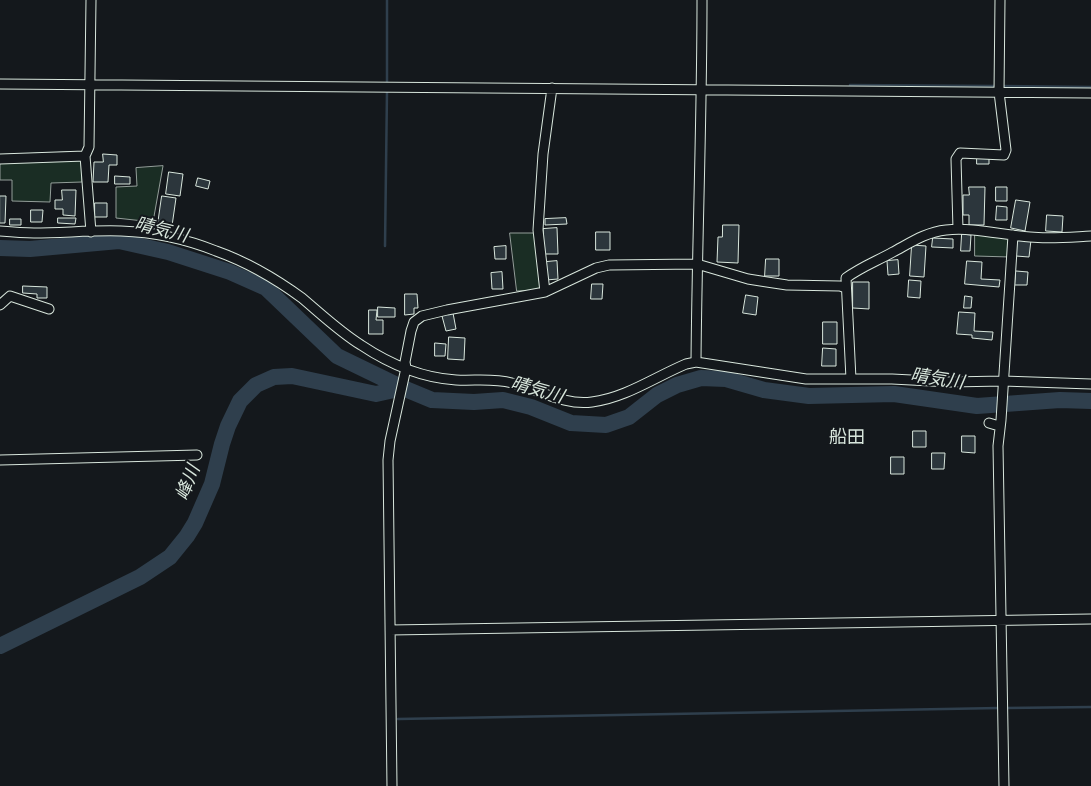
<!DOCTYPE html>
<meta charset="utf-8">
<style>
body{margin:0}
canvas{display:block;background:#14181c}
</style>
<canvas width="1091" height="786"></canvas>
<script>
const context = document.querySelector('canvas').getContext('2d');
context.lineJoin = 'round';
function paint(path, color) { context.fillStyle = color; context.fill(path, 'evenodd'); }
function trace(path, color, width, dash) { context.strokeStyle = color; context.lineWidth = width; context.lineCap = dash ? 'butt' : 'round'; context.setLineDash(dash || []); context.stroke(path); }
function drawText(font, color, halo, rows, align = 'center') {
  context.font = font + ' Poppins,"Noto Sans JP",sans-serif'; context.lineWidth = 4; context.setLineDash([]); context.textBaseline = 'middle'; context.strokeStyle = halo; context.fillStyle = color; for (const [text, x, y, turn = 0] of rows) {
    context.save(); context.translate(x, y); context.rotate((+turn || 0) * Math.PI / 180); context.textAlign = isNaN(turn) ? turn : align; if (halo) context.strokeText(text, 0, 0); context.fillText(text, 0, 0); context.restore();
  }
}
const green = new Path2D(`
 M81 152 82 182 51 183 50 202 12 201V180H0V155Z
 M163 166 153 222 116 218V187L137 186 136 168Z
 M975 229 1009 232 1010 257 975 256Z
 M510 233H536L540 290 517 291Z`);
const stream = new Path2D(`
 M387 84V0
 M850 85 994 86
 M1003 86 1091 87
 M385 246 387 91
 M1006 708 1091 707
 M398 719 999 708`);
const river = new Path2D(`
 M0 248 30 249 119 241 168 252 230 272 266 288 337 356 403 388 432 400 474 402 503 400 531 407 571 423 606 425 629 417 657 395 677 385 701 378 726 379 764 390 809 396 894 394 977 406 1060 400 1091 401
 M0 646 140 577 170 557 187 536 195 523 212 484 222 444 228 426 240 401 256 385 274 377 292 376 376 394 403 388`);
const building = new Path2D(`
 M103 154 117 155V165H109L108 182H93L94 162H103Z
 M977 157H989V164H977Z
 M169 172 183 174 180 196 166 194Z
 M115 176 130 177V184H115Z
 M198 178 210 181 208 189 196 186Z
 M969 187H985L984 225H969V215H963V195H969Z
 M996 187H1007V201H996Z
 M62 190H76L75 216 63 215V209H55V200H62Z
 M0 196H6L5 223H0Z
 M162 196 176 198 172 226 158 224Z
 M1016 200 1030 202 1025 231 1011 228Z
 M95 203H107V217H95Z
 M997 206 1007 207V220H996Z
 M31 210H43L42 222H31Z
 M1047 215 1063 216 1062 232 1046 231Z
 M58 218H76L75 224 58 223Z
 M566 218 567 224 545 225V219Z
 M10 219H21V225H10Z
 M723 225H739L738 263 717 262 718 237H722Z
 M557 228 558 254H544L543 229Z
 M596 232H610V250H596Z
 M962 234 971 235 970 251H961Z
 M933 238 953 239V248L932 247Z
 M1017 239 1031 240 1029 257 1016 256Z
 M912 245 926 246 924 277 910 276Z
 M506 246V259H495L494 247Z
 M766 259H779V276H765Z
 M898 260 899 274 888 275 887 261Z
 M557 261 558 279 546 280V262Z
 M967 261 982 262 981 279 1000 280 999 287 965 284Z
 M1016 271 1028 272 1027 285H1015Z
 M502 272 503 289H492L491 273Z
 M909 280 921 281 920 298 908 297Z
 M853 282H869V309L853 308Z
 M592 284H603L602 299H591Z
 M23 286 47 287V298H37V294L23 293Z
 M405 294H417L418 308H414V314L405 315Z
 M746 295 758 297 756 315 743 313Z
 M965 296 972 297 971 308H964Z
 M378 307 395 308V317H378Z
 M369 310H377L376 320H383V334H369Z
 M959 312 975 313 974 331 993 332 992 340 972 338V335L957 334Z
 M453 313 456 329 446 331 442 316Z
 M823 322H837V344H823Z
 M449 337 465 338 464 360 448 359Z
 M435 343 446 344 445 356H435Z
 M823 348 836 349V366H822Z
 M913 431H926V447H913Z
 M962 436H975V453L962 452Z
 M932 453H945L944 469H932Z
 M891 457H904V474H891Z`);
const minor = new Path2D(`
 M0 84 1091 93
 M85 156 91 232
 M0 159 85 156 89 147 91 0
 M958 229 956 159 960 153 1004 155 1006 150 999 92 1000 0
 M0 231C11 232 23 233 34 233 63 233 92 230 121 231 153 232 186 239 216 251 247 262 276 279 302 298 321 314 340 332 361 345 388 363 422 378 456 380 475 381 493 378 512 383 538 389 564 406 592 402 625 398 655 377 686 364L696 362 806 379H892L950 382 1003 381 1091 384
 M545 292 538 230 543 154 552 88
 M0 305 10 296 49 309
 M696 362C697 241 702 121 702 0
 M851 379 846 278C861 267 877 261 893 252 910 243 926 232 946 230 973 227 1002 235 1030 237 1050 239 1071 237 1091 236
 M989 423 999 426
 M0 460 197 455
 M390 630 1091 619
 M392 786 388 460 390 441 406 368 405 362 411 331 414 322 422 316 447 310 545 292 596 268 609 265 697 264 748 279 767 282 787 285 840 286 846 288
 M1004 786 998 446 1001 420 1013 235`);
const waterNames = [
 ["晴気川",161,231,14],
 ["晴気川",937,380,9],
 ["晴気川",537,391,16],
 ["峰川",189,483,-69]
];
const neighbourhoodNames = [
 ["船田",847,438]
];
paint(green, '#1a2d24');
trace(green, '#939e99', 1);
trace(stream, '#2f3f4d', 2.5);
trace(river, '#2f3f4d', 16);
paint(building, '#2c363c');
trace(building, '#d8e6dc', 1);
trace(minor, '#d8e6dc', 11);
trace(minor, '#14181c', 9);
drawText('italic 18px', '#d8e6dc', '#14181c', waterNames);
drawText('18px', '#d8e6dc', '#14181c', neighbourhoodNames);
</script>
